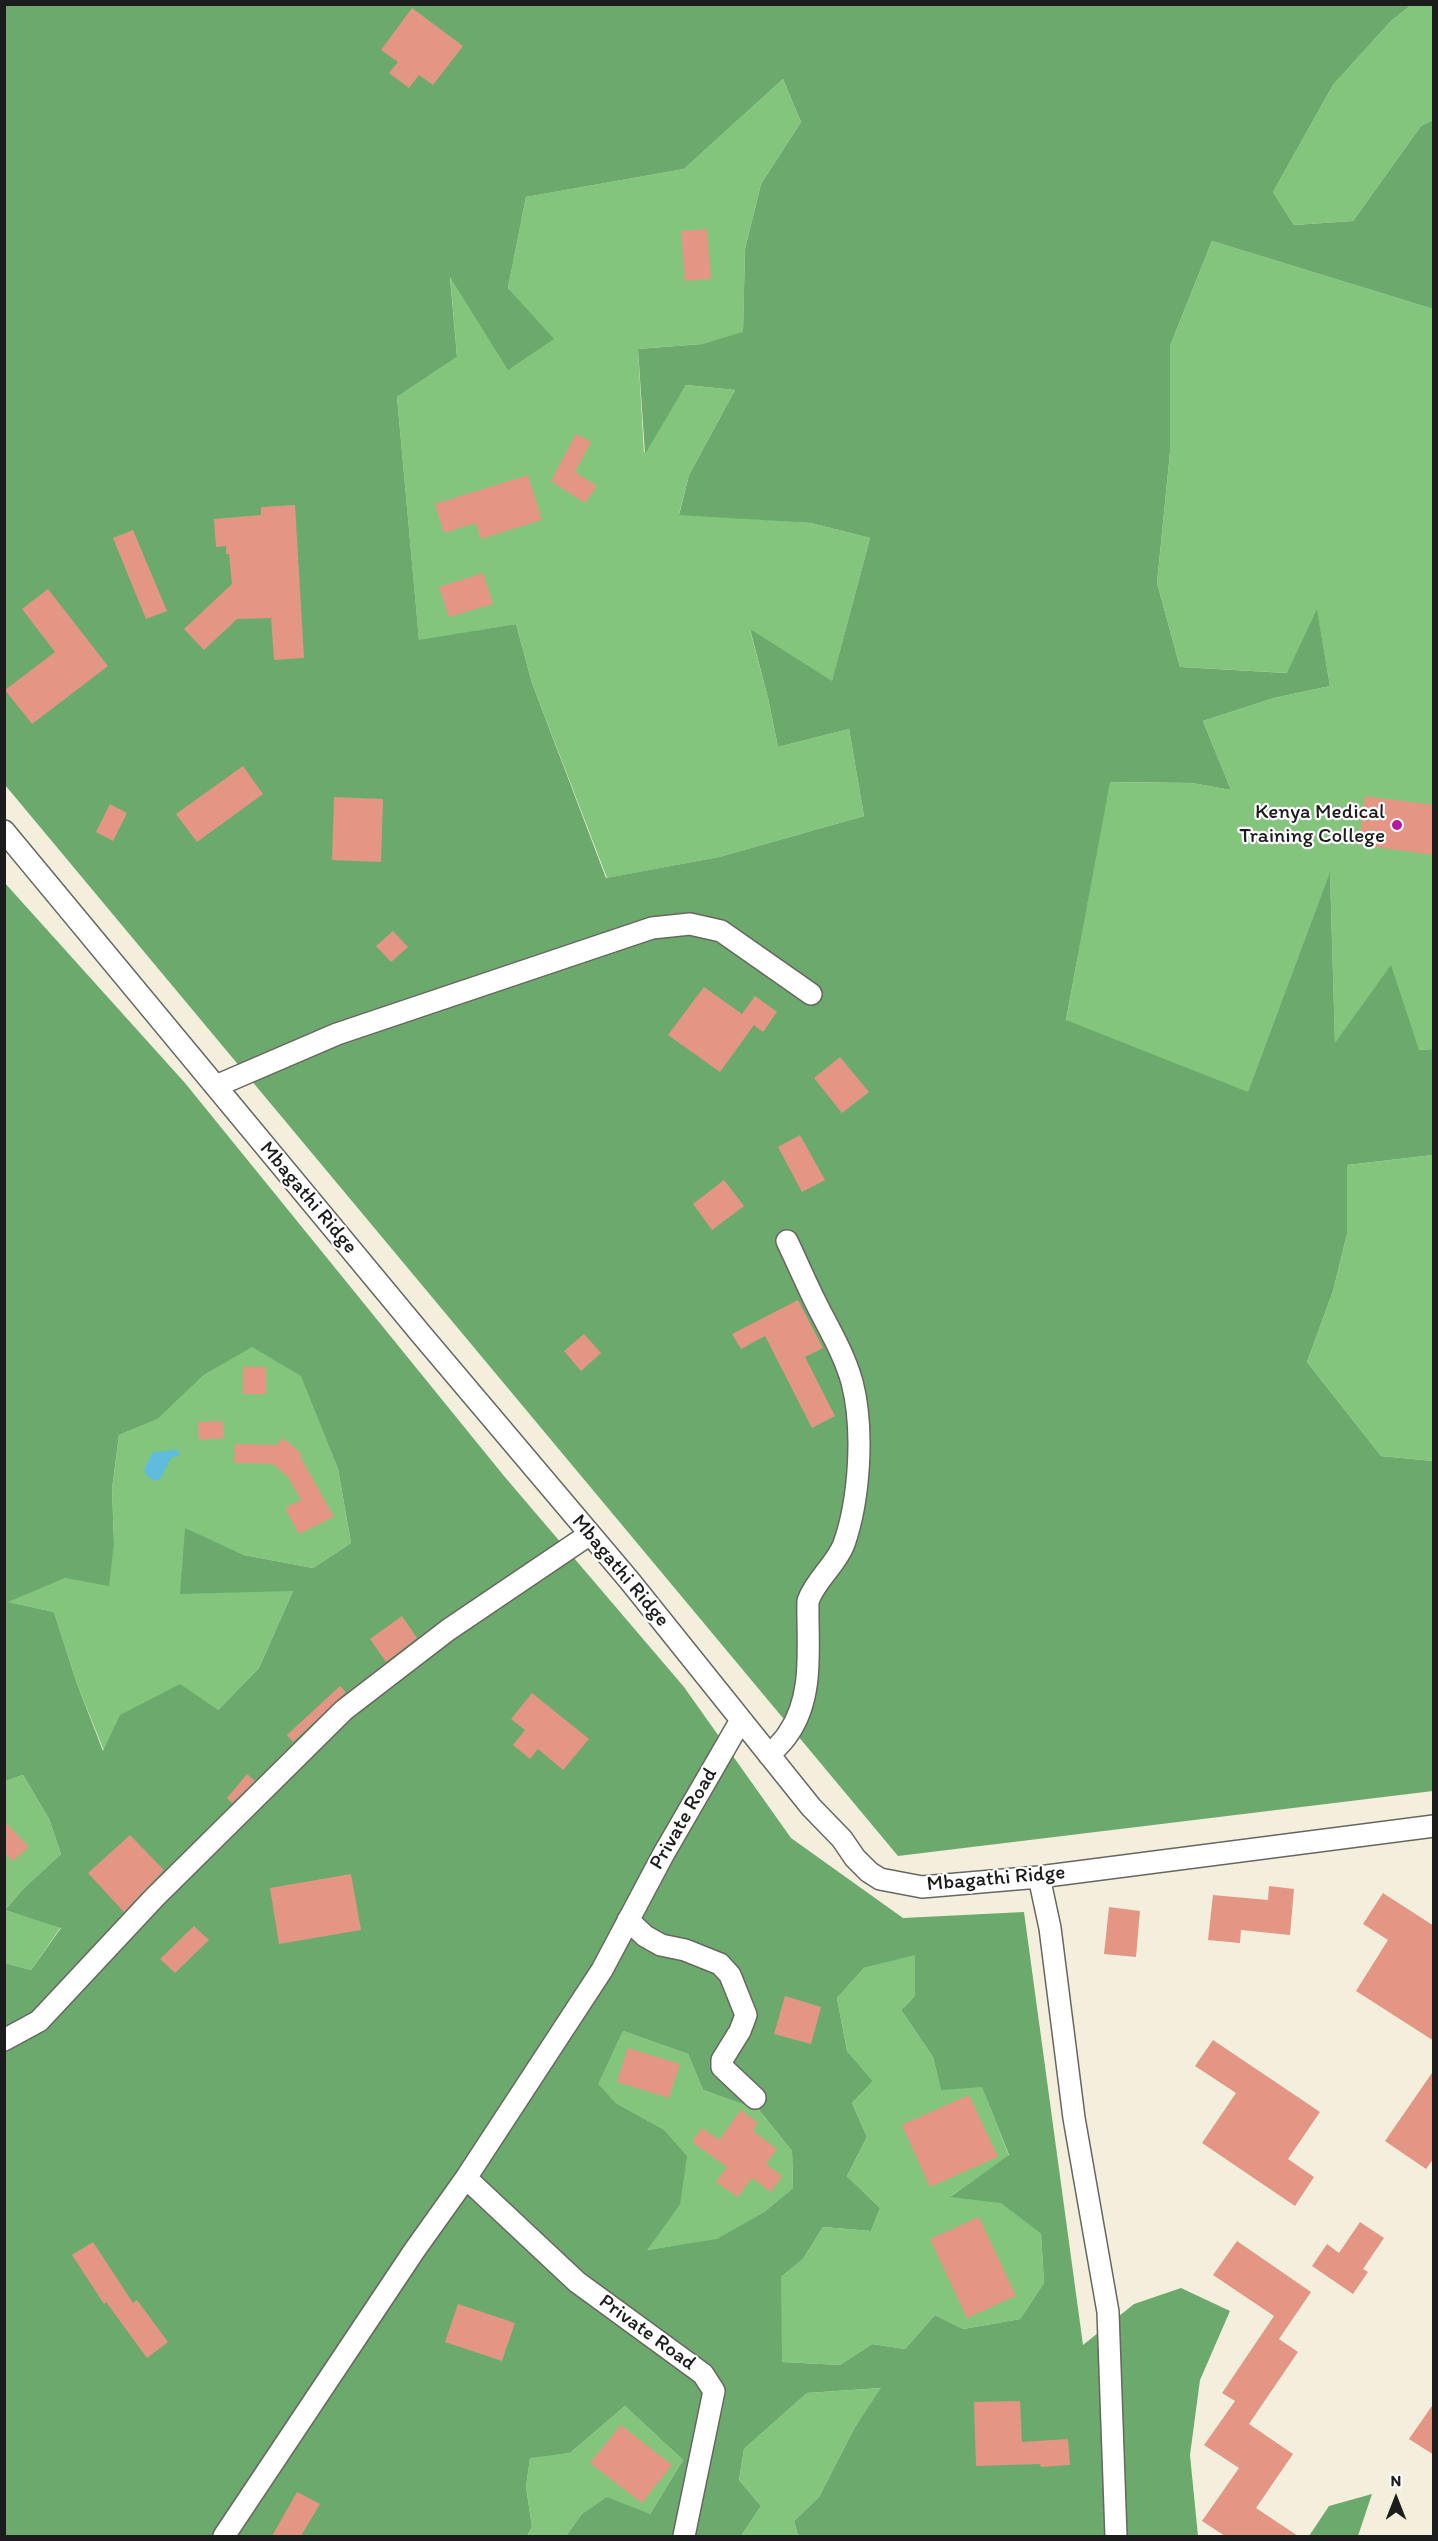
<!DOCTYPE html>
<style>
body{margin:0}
#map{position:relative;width:1438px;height:2541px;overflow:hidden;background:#f4efdd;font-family:Itim,sans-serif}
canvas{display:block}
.frame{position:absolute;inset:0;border:6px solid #1c1c1c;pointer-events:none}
.north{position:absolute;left:1366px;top:2469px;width:60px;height:60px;-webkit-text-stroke:4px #fff;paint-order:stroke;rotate:0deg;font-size:16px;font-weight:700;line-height:24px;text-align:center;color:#1c1c1c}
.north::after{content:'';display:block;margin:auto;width:21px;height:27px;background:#1c1c1c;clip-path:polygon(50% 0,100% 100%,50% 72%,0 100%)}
</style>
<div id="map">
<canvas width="1438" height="2541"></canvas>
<div class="frame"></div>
<div class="north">N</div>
</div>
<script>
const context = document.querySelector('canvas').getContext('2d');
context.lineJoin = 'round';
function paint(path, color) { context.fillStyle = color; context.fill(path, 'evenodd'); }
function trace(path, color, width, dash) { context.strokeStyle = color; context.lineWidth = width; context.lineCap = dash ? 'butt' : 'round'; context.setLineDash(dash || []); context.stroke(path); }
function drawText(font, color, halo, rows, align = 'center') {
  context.font = font + ' Itim,sans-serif'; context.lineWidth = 4.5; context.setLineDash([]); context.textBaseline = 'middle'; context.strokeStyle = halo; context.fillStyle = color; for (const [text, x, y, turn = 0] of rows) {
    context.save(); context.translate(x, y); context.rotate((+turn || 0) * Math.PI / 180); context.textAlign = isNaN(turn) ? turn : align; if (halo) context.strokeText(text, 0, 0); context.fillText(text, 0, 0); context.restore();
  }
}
const green = new Path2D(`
 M1411 5H1433V120L1421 126 1353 221 1294 225 1273 192 1333 85 1390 22Z
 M783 79 801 122 761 184 745 249 743 333 702 344 638 349 644 453 686 385 735 390 689 475 679 514 811 523 870 538 832 682 750 630 768 698 778 747 849 729 864 816 719 857 607 878 532 683 516 624 419 641 397 397 457 357 450 275 553 340 508 288 526 197 684 169Z
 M1212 241 1433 309V1049L1419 1050 1335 1044 1330 873 1248 1093 1066 1021 1109 782 1192 783 1231 790 1203 721 1274 698 1330 686 1317 611 1288 673 1180 667 1157 583 1170 452V346Z
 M1433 1155V1461L1381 1456 1307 1362 1333 1291 1347 1234V1165Z
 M252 1346 302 1376 338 1469 351 1543 313 1568 244 1555 185 1529 293 1591 259 1668 218 1710 104 1751 76 1681 54 1612 7 1602 66 1578 114 1543 112 1489 119 1435 158 1419 204 1375Z
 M23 1775 49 1819 61 1854 24 1888 5 1910 61 1927 31 1970 5 1963 4 1781Z
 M915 1954V1996L901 2010 933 2057 941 2089 982 2086 1009 2156 951 2196 1001 2202 1041 2234 1044 2283 1020 2319 963 2329 935 2315 905 2349 872 2344 840 2365 781 2362V2277L803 2259 823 2227 871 2231 880 2208 847 2176 867 2137 852 2103 873 2081 847 2051 837 1998 864 1968Z
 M623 2031 688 2054 703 2090 759 2110 792 2151 793 2188 764 2212 717 2240 646 2250 680 2205 663 2129 616 2103 597 2084Z
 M882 2388 855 2427 819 2497 794 2521 798 2536H741L761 2506 739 2480 744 2449 807 2393Z
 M625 2406 683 2460 650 2514 581 2515 566 2536H527L532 2527 526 2487 530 2457 570 2453Z`);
const forest = new Path2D(`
 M4 5H1411L1390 22 1333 85 1273 192 1294 225 1353 221 1421 126 1433 120V309L1212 241 1170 346V452L1157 583 1180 667 1287 673 1317 609 1330 686 1274 698 1203 721 1231 790 1192 783 1110 782 1066 1020 1248 1092 1330 872 1335 1043 1391 965 1419 1050 1433 1049V1155L1347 1165V1234L1333 1291 1307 1362 1381 1456 1433 1461V1791L898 1856 5 785ZM783 79 801 122 761 184 745 249 743 332 702 344 638 349 645 454 686 385 735 390 689 475 679 515 811 523 870 538 832 681 750 629 768 698 778 747 849 729 864 816 719 857 606 878 532 683 516 624 419 640 397 397 457 357 450 277 508 370 554 339 508 288 526 197 684 169Z
 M4 882 185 1083 504 1476 684 1687 791 1838 903 1918 1024 1912 1083 2345 1134 2304 1181 2288 1230 2311 1200 2380 1190 2455 1198 2536H798L794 2521 819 2497 855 2427 881 2388 807 2393 744 2449 739 2480 761 2506 741 2536H566L581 2515 607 2497 650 2514 683 2460 625 2406 570 2453 530 2458 526 2487 532 2527 527 2536H5V1963L31 1970 61 1928 5 1910 24 1888 61 1854 49 1819 23 1775 5 1781ZM252 1347 301 1376 338 1469 351 1543 313 1568 244 1555 185 1528 180 1594 293 1591 259 1668 218 1710 180 1684 120 1715 103 1751 76 1681 54 1612 8 1602 66 1578 109 1586 114 1543 112 1489 119 1435 158 1419 204 1375ZM915 1955V1996L901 2010 933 2057 941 2090 982 2087 1009 2155 950 2197 1001 2203 1041 2234 1044 2283 1020 2319 963 2329 935 2315 905 2349 872 2344 840 2365 782 2362 781 2277 803 2259 823 2227 871 2231 880 2208 847 2176 867 2137 852 2103 873 2081 847 2051 837 1998 864 1968ZM623 2031 688 2054 703 2090 759 2110 792 2151 793 2188 764 2212 717 2239 647 2250 680 2205 687 2156 663 2129 616 2103 598 2084Z
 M1372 2494 1358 2536H1309L1329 2506Z`);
const water = new Path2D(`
 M177 1449 180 1455 171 1458 160 1479 155 1481 147 1476 144 1470 152 1453C161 1450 168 1452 177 1449Z`);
const building = new Path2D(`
 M412 8 463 46 433 85 419 75 409 88 389 73 398 62 381 50Z
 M707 229 711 279 685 281 681 231Z
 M576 434 591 442 575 472 597 486 585 503 551 481Z
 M528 475 542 520 481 539 476 523 444 533 435 504Z
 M295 505 304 658 274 660 271 618 237 619 204 650 184 629 232 584 229 554H226V546L216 547 214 519 261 515V507Z
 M133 530 167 611 146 619 113 538Z
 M483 573 493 604 449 617 439 587Z
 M48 589 108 666 32 724 5 690 55 652 22 609Z
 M243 766 263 794 197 842 176 814Z
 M1365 796 1434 805V855L1359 845Z
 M334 797 383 799 381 862 332 860Z
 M110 804 127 813 113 841 96 832Z
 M393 931 408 947 391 962 376 946Z
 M704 987 742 1014 755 996 777 1012 763 1032 754 1025 720 1072 668 1035Z
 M840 1057 869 1092 842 1113 814 1078Z
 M800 1135 825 1180 802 1192 778 1147Z
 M724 1180 744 1206 712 1230 693 1204Z
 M798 1300 823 1348 805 1357 835 1416 812 1428 765 1336 741 1349 732 1334Z
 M584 1334 601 1353 581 1371 564 1351Z
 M243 1367H266V1394H243Z
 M223 1421 224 1438 199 1440 198 1422Z
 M283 1438 302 1454 300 1456 334 1517 299 1534 285 1508 301 1500 288 1477 273 1464 234 1463 235 1444 277 1445Z
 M402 1616 417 1638 386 1662 370 1639Z
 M340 1686 346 1692 293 1742 287 1735Z
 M532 1693 589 1739 563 1770 538 1749 530 1759 513 1745 525 1730 511 1719Z
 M247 1774 255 1781 232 1803 227 1798Z
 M4 1821 29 1847 13 1861 4 1852Z
 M130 1835 164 1870 124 1912 88 1873Z
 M351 1874 361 1930 279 1944 270 1888Z
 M1269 1886 1294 1889 1290 1935 1241 1930 1240 1943 1208 1940 1213 1895 1268 1900Z
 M1383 1893 1434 1926V2041L1356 1991 1388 1940 1363 1924Z
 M1109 1907 1140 1911 1136 1957 1104 1954Z
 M194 1926 209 1940 175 1973 160 1959Z
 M785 1996 821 2007 811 2044 774 2034Z
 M1213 2040 1320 2112 1288 2159 1314 2177 1295 2206 1202 2143 1236 2093 1195 2066Z
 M628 2048 680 2064 669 2098 617 2082Z
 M1434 2070V2158L1426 2169 1385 2141Z
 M969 2095 998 2157 930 2187 902 2125Z
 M741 2110 758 2123 753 2131 777 2149 766 2164 782 2176 771 2192 752 2178 738 2197 716 2182 727 2167 692 2142 702 2128 719 2140Z
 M979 2217 1016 2296 967 2318 930 2239Z
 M1360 2222 1384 2238 1363 2269 1368 2272 1353 2294 1312 2266 1327 2244 1339 2253Z
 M1237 2241 1311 2292 1279 2339 1298 2352 1249 2424 1293 2454 1256 2508 1298 2536H1225L1202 2521 1239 2468 1204 2445 1235 2401 1222 2393 1274 2316 1213 2275Z
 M93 2242 133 2303 137 2300 168 2342 147 2358 106 2302 104 2304 72 2255Z
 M458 2304 515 2323 502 2361 445 2342Z
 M1020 2401 1022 2442 1068 2439 1070 2465 1041 2467 1040 2464 976 2466 974 2402Z
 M1434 2403V2455L1409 2439Z
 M621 2425 672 2465 642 2503 590 2463Z
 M297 2492 320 2504 301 2536H272Z`);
const minor = new Path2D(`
 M4 831 421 1334 629 1580 811 1807 842 1839 855 1858 869 1872 880 1879 922 1887 1039 1877 1434 1826
 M216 1086 337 1034 652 928 690 924 721 931 811 994
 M769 1755C776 1748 783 1742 788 1734 815 1696 807 1645 808 1601 816 1579 836 1565 844 1544 860 1498 864 1428 852 1382 845 1357 832 1334 820 1311 808 1288 798 1264 787 1241
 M1039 1877 1050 1928 1074 2118 1108 2312 1116 2536
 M628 1920 645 1936 661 1945 685 1950 720 1964 730 1975 746 2015 740 2031 722 2060V2067L755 2098
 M4 2040 39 2021 154 1898 344 1710 448 1630 590 1534
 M466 2178 577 2282 703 2374 714 2391 684 2536
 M224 2536 414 2251 466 2178 602 1970 663 1855 741 1720`);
const markers = [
 [1397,825,6,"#b5179e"]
];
const poiNames = [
 ["Kenya Medical",1385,813],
 ["Training College",1385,837]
];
const streetNames = [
 ["Mbagathi Ridge",308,1198,50],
 ["Mbagathi Ridge",620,1571,50],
 ["Private Road",684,1819,-60],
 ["Mbagathi Ridge",996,1879,-5],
 ["Private Road",647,2333,36]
];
paint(green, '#84c57d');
paint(forest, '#6baa6c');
paint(water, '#5fbcdd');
paint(building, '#e49685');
trace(minor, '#686660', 24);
trace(minor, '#fff', 21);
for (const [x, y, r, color] of markers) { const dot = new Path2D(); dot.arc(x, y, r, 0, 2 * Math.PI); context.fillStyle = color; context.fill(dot); trace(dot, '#fff', 2); }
drawText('21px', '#1c1c1c', '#fff', poiNames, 'right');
drawText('21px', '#1c1c1c', '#fff', streetNames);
</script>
